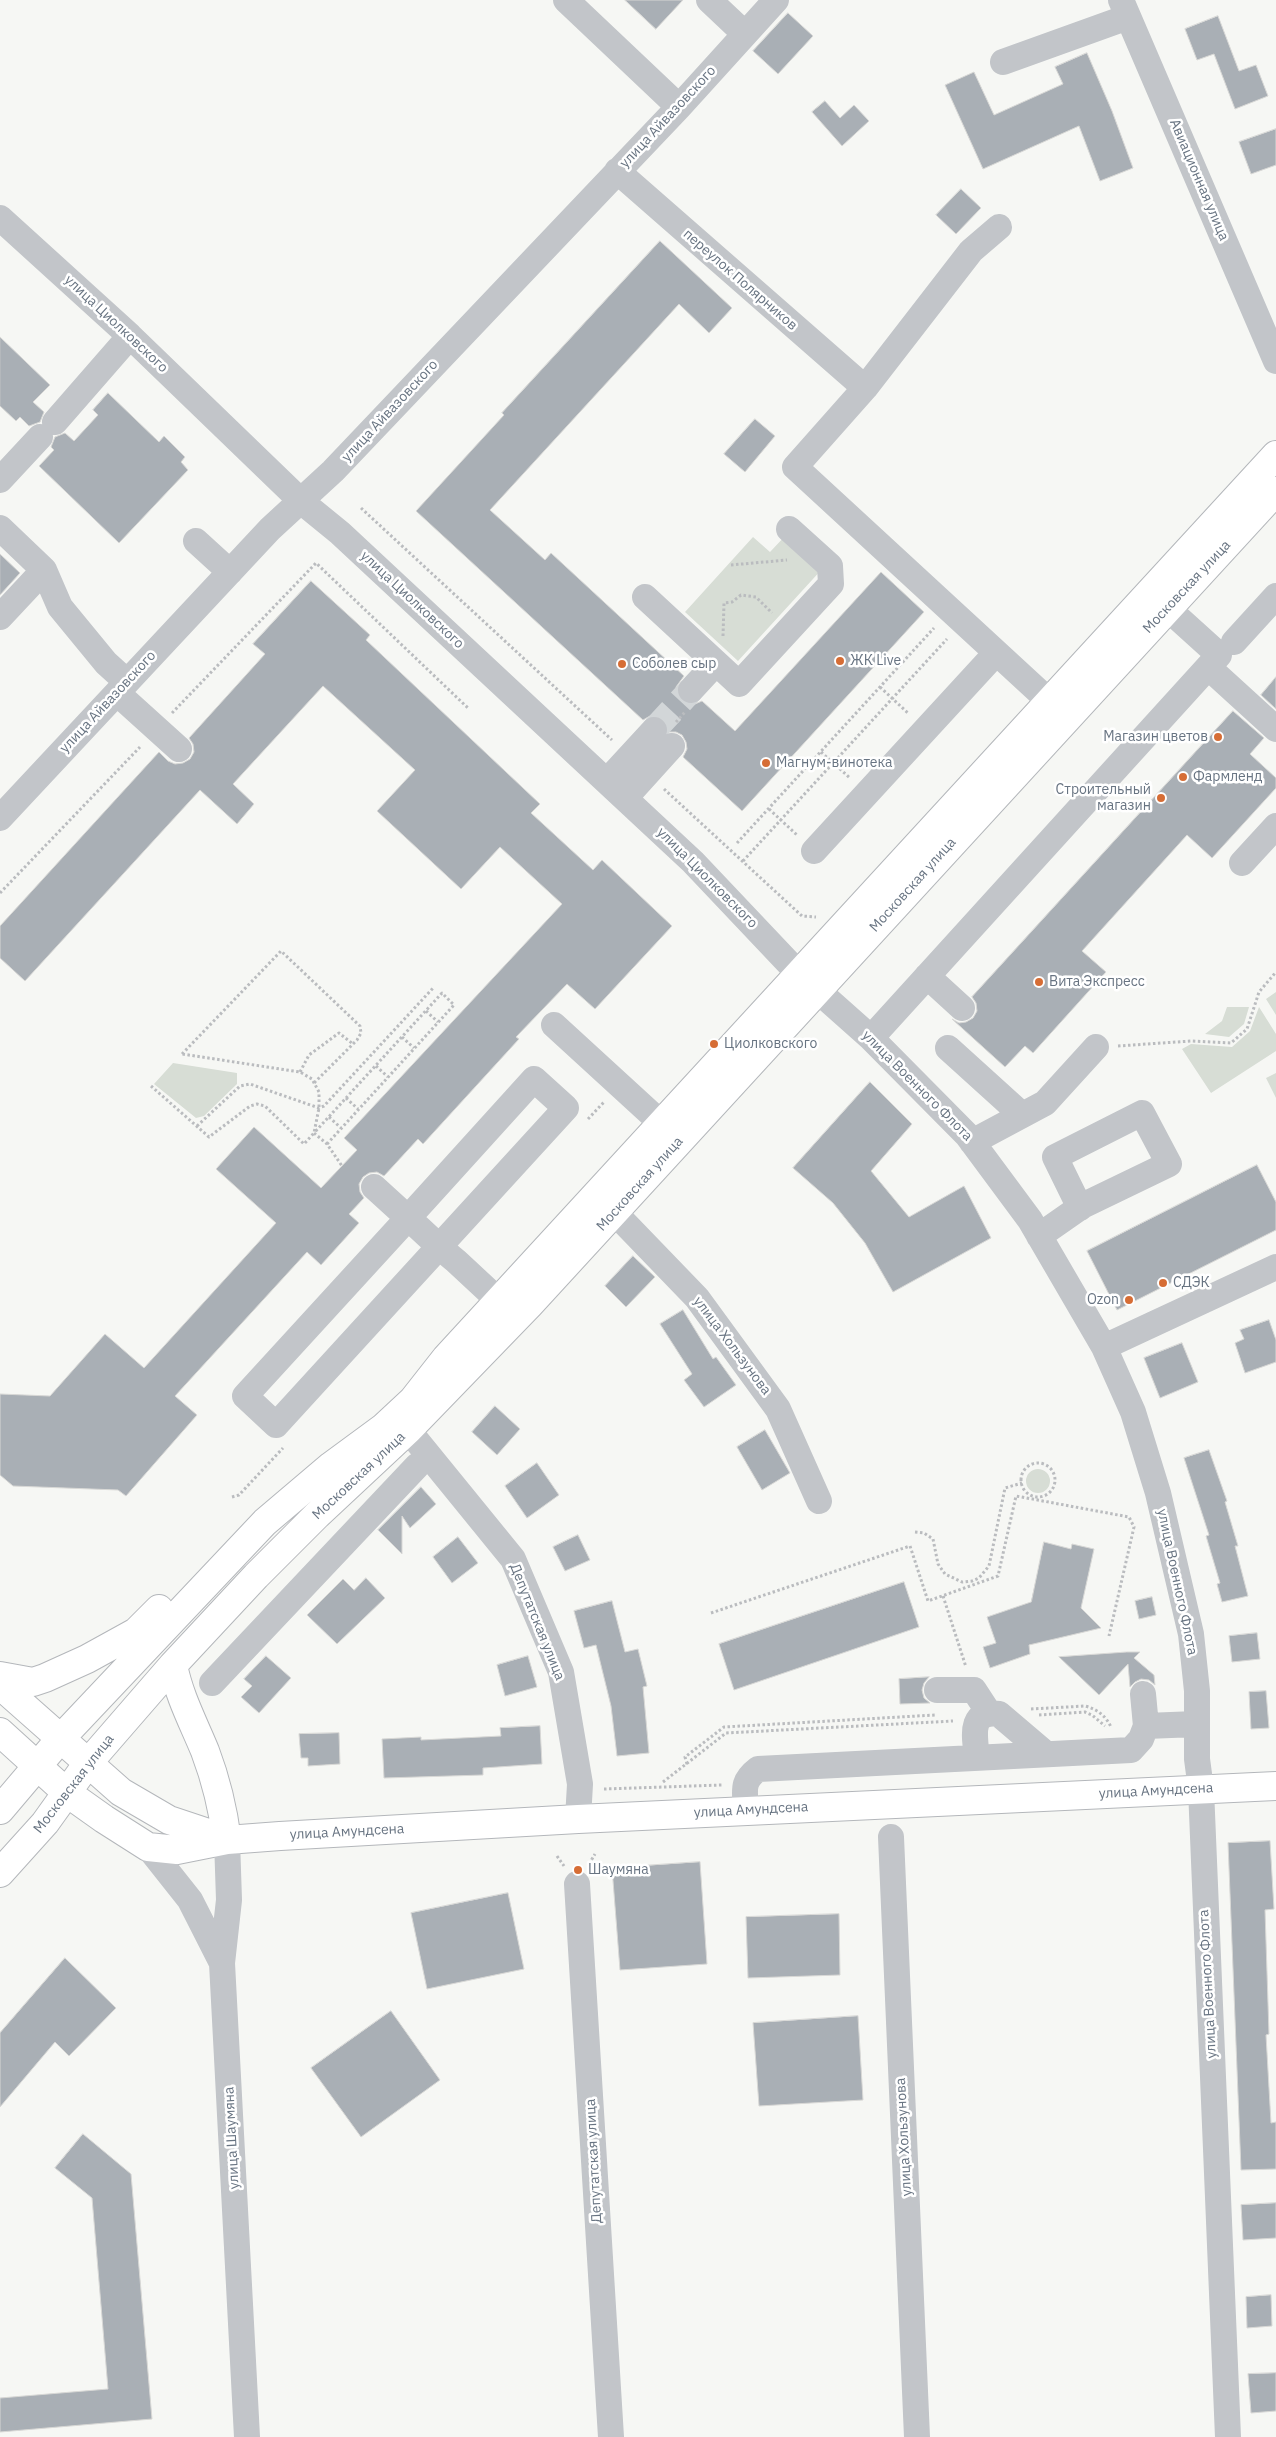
<!DOCTYPE html>
<meta charset="utf-8">
<style>
body{margin:0}
canvas{display:block;background:#f6f7f4}
</style>
<canvas width="1276" height="2437"></canvas>
<script>
const context = document.querySelector('canvas').getContext('2d');
context.lineJoin = 'round';
function paint(path, color) { context.fillStyle = color; context.fill(path, 'evenodd'); }
function trace(path, color, width, dash) { context.strokeStyle = color; context.lineWidth = width; context.lineCap = dash ? 'butt' : 'round'; context.setLineDash(dash || []); context.stroke(path); }
function drawText(font, color, halo, rows, align = 'center') {
  context.font = font + ' "IBM Plex Sans",sans-serif'; context.lineWidth = 5; context.setLineDash([]); context.textBaseline = 'middle'; context.strokeStyle = halo; context.fillStyle = color; for (const [text, x, y, turn = 0] of rows) {
    context.save(); context.translate(x, y); context.rotate((+turn || 0) * Math.PI / 180); context.textAlign = isNaN(turn) ? turn : align; if (halo) context.strokeText(text, 0, 0); context.fillText(text, 0, 0); context.restore();
  }
}
const green = new Path2D(`
 M786 535 823 568 738 661 685 612 753 537 770 552Z
 M1276 992V1015L1266 999Z
 M1227 1007H1249L1244 1024 1229 1037 1205 1034 1222 1021Z
 M1259 1007 1276 1034V1051L1211 1093 1182 1049 1191 1044 1232 1047 1250 1031Z
 M173 1063 237 1073V1084L204 1116 196 1118 154 1084Z
 M1276 1073V1098L1266 1078Z
 M1026 1481a12 12 0 1 1 24 0a12 12 0 1 1-24 0Z`);
const building = new Path2D(`
 M625 0H683L656 29Z
 M788 13 813 36 778 74 753 51Z
 M1218 16 1239 71 1256 65 1268 96 1235 109 1214 54 1197 60 1185 29Z
 M1087 53 1112 111 1133 168 1100 181 1079 126 983 169 945 85 974 72 994 115 1063 84 1055 67Z
 M825 101 840 118 854 105 869 121 842 146 812 112Z
 M1276 129V165L1251 174 1239 142Z
 M961 189 981 208 956 234 936 215Z
 M660 241 732 308 709 333 679 304 490 510 545 560 551 553 684 676 676 687 677 695 681 701 688 705 695 704 702 701 735 731 881 572 924 612 742 811 683 757 687 749 686 742 682 735 676 732H669L664 719 658 716H650L643 720 416 511 504 415 502 413Z
 M0 337 50 385 33 402 44 412 40 422 29 426 20 417 16 421 0 406Z
 M108 393 159 442 164 436 185 457 181 462 188 470 119 543 39 466 54 450 51 447 55 437 65 433 74 441 98 415 93 410Z
 M755 419 775 436 745 472 724 454Z
 M0 554 20 573 0 595Z
 M311 581 370 635 366 640 540 804 531 813 593 870 602 860 672 926 595 1009 567 984 516 1037 519 1039 423 1144 418 1139 384 1176 377 1172 369 1173 363 1177 359 1184 360 1192 364 1198 349 1214 359 1223 321 1265 307 1252 175 1396 197 1415 126 1496 118 1490 13 1486 0 1475V1394L50 1396 105 1334 144 1368 276 1223 216 1169 254 1127 321 1188 357 1150 344 1138 562 904 500 847 461 889 377 811 415 770 323 686 233 784 254 804 237 824 200 790 25 981 0 958V926L159 752 168 761 175 764 183 763 190 759 194 752 193 744 189 738 265 654 253 644Z
 M1276 677V709L1261 695Z
 M1233 711 1264 738 1250 754 1276 778V788L1212 858 1187 835 1082 951 1106 972 1033 1053 1025 1046 1005 1067 952 1019 959 1023 966 1022 973 1018 977 1011 976 1003 972 997Z
 M870 1082 912 1124 871 1171 909 1217 964 1186 991 1238 893 1292 865 1243 833 1203 793 1168Z
 M1257 1165 1276 1202V1230L1117 1310 1087 1251Z
 M633 1256 655 1277 626 1307 605 1286Z
 M683 1310 713 1359 716 1357 736 1385 704 1407 684 1380 692 1374 660 1324Z
 M1269 1320 1276 1340V1362L1245 1373 1235 1343 1244 1339 1240 1330Z
 M1182 1343 1198 1382 1160 1398 1144 1358Z
 M495 1406 520 1429 497 1455 472 1432Z
 M765 1430 790 1473 762 1490 737 1447Z
 M1209 1450 1227 1501 1225 1502 1238 1546H1235L1248 1596 1222 1602 1217 1584 1220 1583 1206 1536 1209 1535 1184 1458Z
 M537 1463 559 1495 527 1518 505 1486Z
 M421 1487 436 1504 410 1528 402 1516V1554L378 1530Z
 M578 1535 590 1560 565 1571 553 1547Z
 M458 1537 478 1563 452 1583 433 1557Z
 M1044 1542 1071 1549 1072 1544 1094 1549 1081 1608 1101 1628 1029 1645 1030 1654 990 1668 983 1647 996 1643 987 1617 1031 1602Z
 M366 1578 385 1598 337 1644 307 1615 343 1579 354 1590Z
 M904 1582 919 1627 734 1690 719 1644Z
 M1152 1597 1156 1615 1139 1619 1135 1601Z
 M612 1601 625 1652 638 1649 647 1686 643 1687 649 1753 617 1756 611 1706 596 1645 584 1648 574 1611Z
 M1257 1633 1260 1659 1232 1662 1229 1636Z
 M1127 1652H1140L1134 1658 1154 1675 1155 1685 1149 1680 1141 1679 1135 1682 1130 1687 1128 1664 1099 1695 1059 1657Z
 M266 1656 291 1678 259 1713 241 1697 252 1686 244 1679Z
 M528 1656 537 1687 505 1696 497 1665Z
 M929 1677 924 1683 922 1690 924 1698 930 1703 900 1704 899 1679Z
 M1266 1691 1269 1728 1251 1729 1249 1692Z
 M540 1726 542 1764 483 1768V1775L384 1778 382 1739 421 1737V1740L501 1736 500 1728Z
 M339 1733 340 1764 308 1766V1758H301L299 1734Z
 M1270 1841 1274 1909 1265 1910 1269 2034 1266 2035 1271 2123 1276 2122V2169L1241 2170 1228 1843Z
 M700 1862 707 1964 620 1970 612 1868Z
 M508 1893 524 1969 427 1989 411 1913Z
 M839 1914 840 1975 748 1978 746 1917Z
 M65 1958 116 2008 69 2056 55 2042 0 2107V2033Z
 M391 2011 440 2080 361 2137 311 2068Z
 M858 2016 863 2100 759 2106 753 2023Z
 M83 2134 131 2174 152 2419 0 2432V2398L108 2389 92 2198 55 2168Z
 M1276 2203V2238L1243 2240 1241 2205Z
 M1271 2295 1272 2326 1247 2328 1246 2297Z
 M1276 2373V2411L1251 2413 1248 2374Z`);
const minorTunnel = new Path2D(`
 M654 730 691 690`);
const path = new Path2D(`
 M361 508 612 740
 M731 565 787 560
 M723 636 724 603 732 602 741 595 756 597 772 613
 M880 687 909 714
 M172 713 316 563 469 709
 M676 722 685 712
 M821 752 850 778
 M664 789 802 916 816 917
 M769 809 797 835
 M737 843 934 628
 M743 861 947 639
 M0 893 140 747
 M426 1011 438 1022
 M402 1037 414 1048
 M1118 1046 1191 1041 1231 1043 1247 1029 1259 992 1276 972
 M182 1054 281 951 360 1026 361 1033 357 1040 314 1083
 M376 1066 388 1077
 M300 1072 309 1055 339 1033 353 1044
 M151 1086 209 1137 250 1106 257 1104 265 1106 304 1144 314 1133 319 1108V1092L312 1079 300 1072 182 1054
 M346 1098 358 1109
 M329 1117 341 1128
 M588 1119 604 1102
 M197 1126 240 1086 250 1084 319 1108 324 1106 434 987
 M327 1144 454 1005 442 993 314 1133 327 1144 342 1166
 M1021 1480a17 17 0 1 1 34 0a17 17 0 1 1-34 0Z
 M232 1497 239 1495 283 1448
 M915 1532 924 1533 933 1539 938 1564 945 1574 962 1582 972 1581 979 1578 989 1566 1005 1488 1022 1483
 M943 1596 966 1667
 M711 1613 910 1546 928 1601 998 1576 1016 1496 1129 1517 1134 1527 1109 1636
 M1031 1709 1085 1706C1097 1709 1106 1716 1111 1727
 M1039 1715 1085 1712 1092 1715 1105 1726
 M687 1764 685 1757 724 1727 935 1715
 M663 1782 726 1733 953 1721
 M604 1789 722 1785
 M557 1856 564 1866
 M589 1864 595 1854`);
const minor = new Path2D(`
 M566 0 679 107
 M709 0 745 34
 M1121 0 1276 361
 M1003 62 1128 17
 M617 171 865 388
 M0 218 130 336 302 502 340 533 693 862 799 974 871 1038 967 1135 1030 1220 1104 1347 1133 1412 1158 1493 1191 1634 1197 1691V1759L1201 1789 1228 2437
 M999 227 971 251 865 388 795 467 1049 701
 M55 422 130 336
 M0 480 40 437
 M0 528 44 570 0 617
 M196 541 230 572
 M44 570 60 607 106 663 127 682
 M645 597 739 684 831 584 830 566 789 529
 M1234 642 1276 596
 M1208 667 1276 729
 M691 690 716 663
 M117 693 179 749
 M607 781 654 730
 M625 798 672 746
 M0 818 270 529 333 471 679 107 776 0
 M814 851 996 653
 M1242 863 1276 826
 M927 976 962 1008
 M554 1025 661 1123
 M871 1038 1219 655 1167 608
 M948 1048 1022 1115
 M972 1142 1045 1103 1096 1047
 M374 1187 408 1218 245 1396 276 1425 566 1108 534 1079 408 1218C424 1232 440 1248 456 1261L499 1301
 M614 1212 697 1298 778 1409 819 1501
 M1039 1236 1082 1206 1169 1164 1142 1113 1055 1157 1080 1208
 M1104 1347 1276 1267
 M408 1430 513 1559 561 1672 580 1784 578 1819
 M212 1683 417 1466
 M937 1690H974L989 1713
 M1143 1694 1146 1726
 M977 1758C975 1737 968 1710 999 1714L1046 1754
 M746 1811C745 1790 741 1782 758 1769L1131 1750 1141 1739 1146 1726 1196 1724
 M891 1837 917 2437
 M227 1840 229 1900 222 1963 247 2437
 M148 1847 190 1900 222 1963
 M577 1884 611 2437`);
const major = new Path2D(`
 M173 1665C179 1696 193 1722 205 1751 216 1780 223 1809 227 1840
 M0 1676 33 1682 45 1678 87 1659 136 1632 159 1609
 M0 1685 121 1792 169 1820 226 1839
 M0 1732 66 1792 104 1819 148 1847 177 1850 227 1840 280 1836 578 1819 1276 1786
 M0 1810 61 1738 265 1522 331 1466 384 1427 413 1400 446 1358 1276 455
 M0 1873 45 1823 88 1763 173 1665 256 1576 317 1515 408 1430 529 1305 1276 491`);
const markers = [
 [840,661,5,"#d66d35"],
 [622,664,5,"#d66d35"],
 [1218,737,5,"#d66d35"],
 [766,763,5,"#d66d35"],
 [1183,777,5,"#d66d35"],
 [1161,798,5,"#d66d35"],
 [1039,982,5,"#d66d35"],
 [714,1044,5,"#d66d35"],
 [1163,1283,5,"#d66d35"],
 [1129,1300,5,"#d66d35"],
 [578,1870,5,"#d66d35"]
];
const streetNames = [
 ["улица Айвазовского",668,117,-47],
 ["Авиационная улица",1199,180,67],
 ["переулок Полярников",740,280,41],
 ["улица Циолковского",116,324,43],
 ["улица Айвазовского",390,411,-47],
 ["Московская улица",1187,587,-47],
 ["улица Циолковского",412,600,43],
 ["улица Айвазовского",108,702,-47],
 ["улица Циолковского",707,878,45],
 ["Московская улица",913,885,-48],
 ["улица Военного Флота",917,1086,45],
 ["Московская улица",640,1184,-48],
 ["улица Хользунова",732,1346,53],
 ["Московская улица",359,1476,-43],
 ["улица Военного Флота",1177,1582,78],
 ["Депутатская улица",537,1622,68],
 ["Московская улица",74,1784,-52],
 ["улица Амундсена",1156,1791,-3],
 ["улица Амундсена",751,1810,-3],
 ["улица Амундсена",347,1832,-3],
 ["улица Военного Флота",1208,1984,-93],
 ["улица Хользунова",904,2137,-93],
 ["улица Шаумяна",232,2138,-93],
 ["Депутатская улица",594,2161,-93]
];
const poiNames = [
 ["ЖК Live",850,661],
 ["Соболев сыр",632,664],
 ["Магазин цветов",1208,737,"right"],
 ["Магнум-винотека",776,763],
 ["Фармленд",1193,777],
 ["Строительный",1151,790,"right"],
 ["магазин",1151,806,"right"],
 ["Вита Экспресс",1049,982],
 ["Циолковского",724,1044],
 ["СДЭК",1173,1283],
 ["Ozon",1119,1300,"right"],
 ["Шаумяна",588,1870]
];
paint(green, '#d7ddd5');
paint(building, '#a9afb5');
trace(building, '#d8d8d6', 1);
trace(minorTunnel, '#d2d6d8', 26, [26, 13]);
trace(major, '#b4b7bb', 30);
trace(path, '#babcbf', 3, [2.5, 2.5]);
trace(minor, '#c2c5c9', 26);
trace(major, '#fff', 28);
for (const [x, y, r, color] of markers) { const dot = new Path2D(); dot.arc(x, y, r, 0, 2 * Math.PI); context.fillStyle = color; context.fill(dot); trace(dot, '#fff', 2); }
drawText('14px', '#687482', '#fff', streetNames);
drawText('14px', '#687482', '#fff', poiNames, 'left');
</script>
